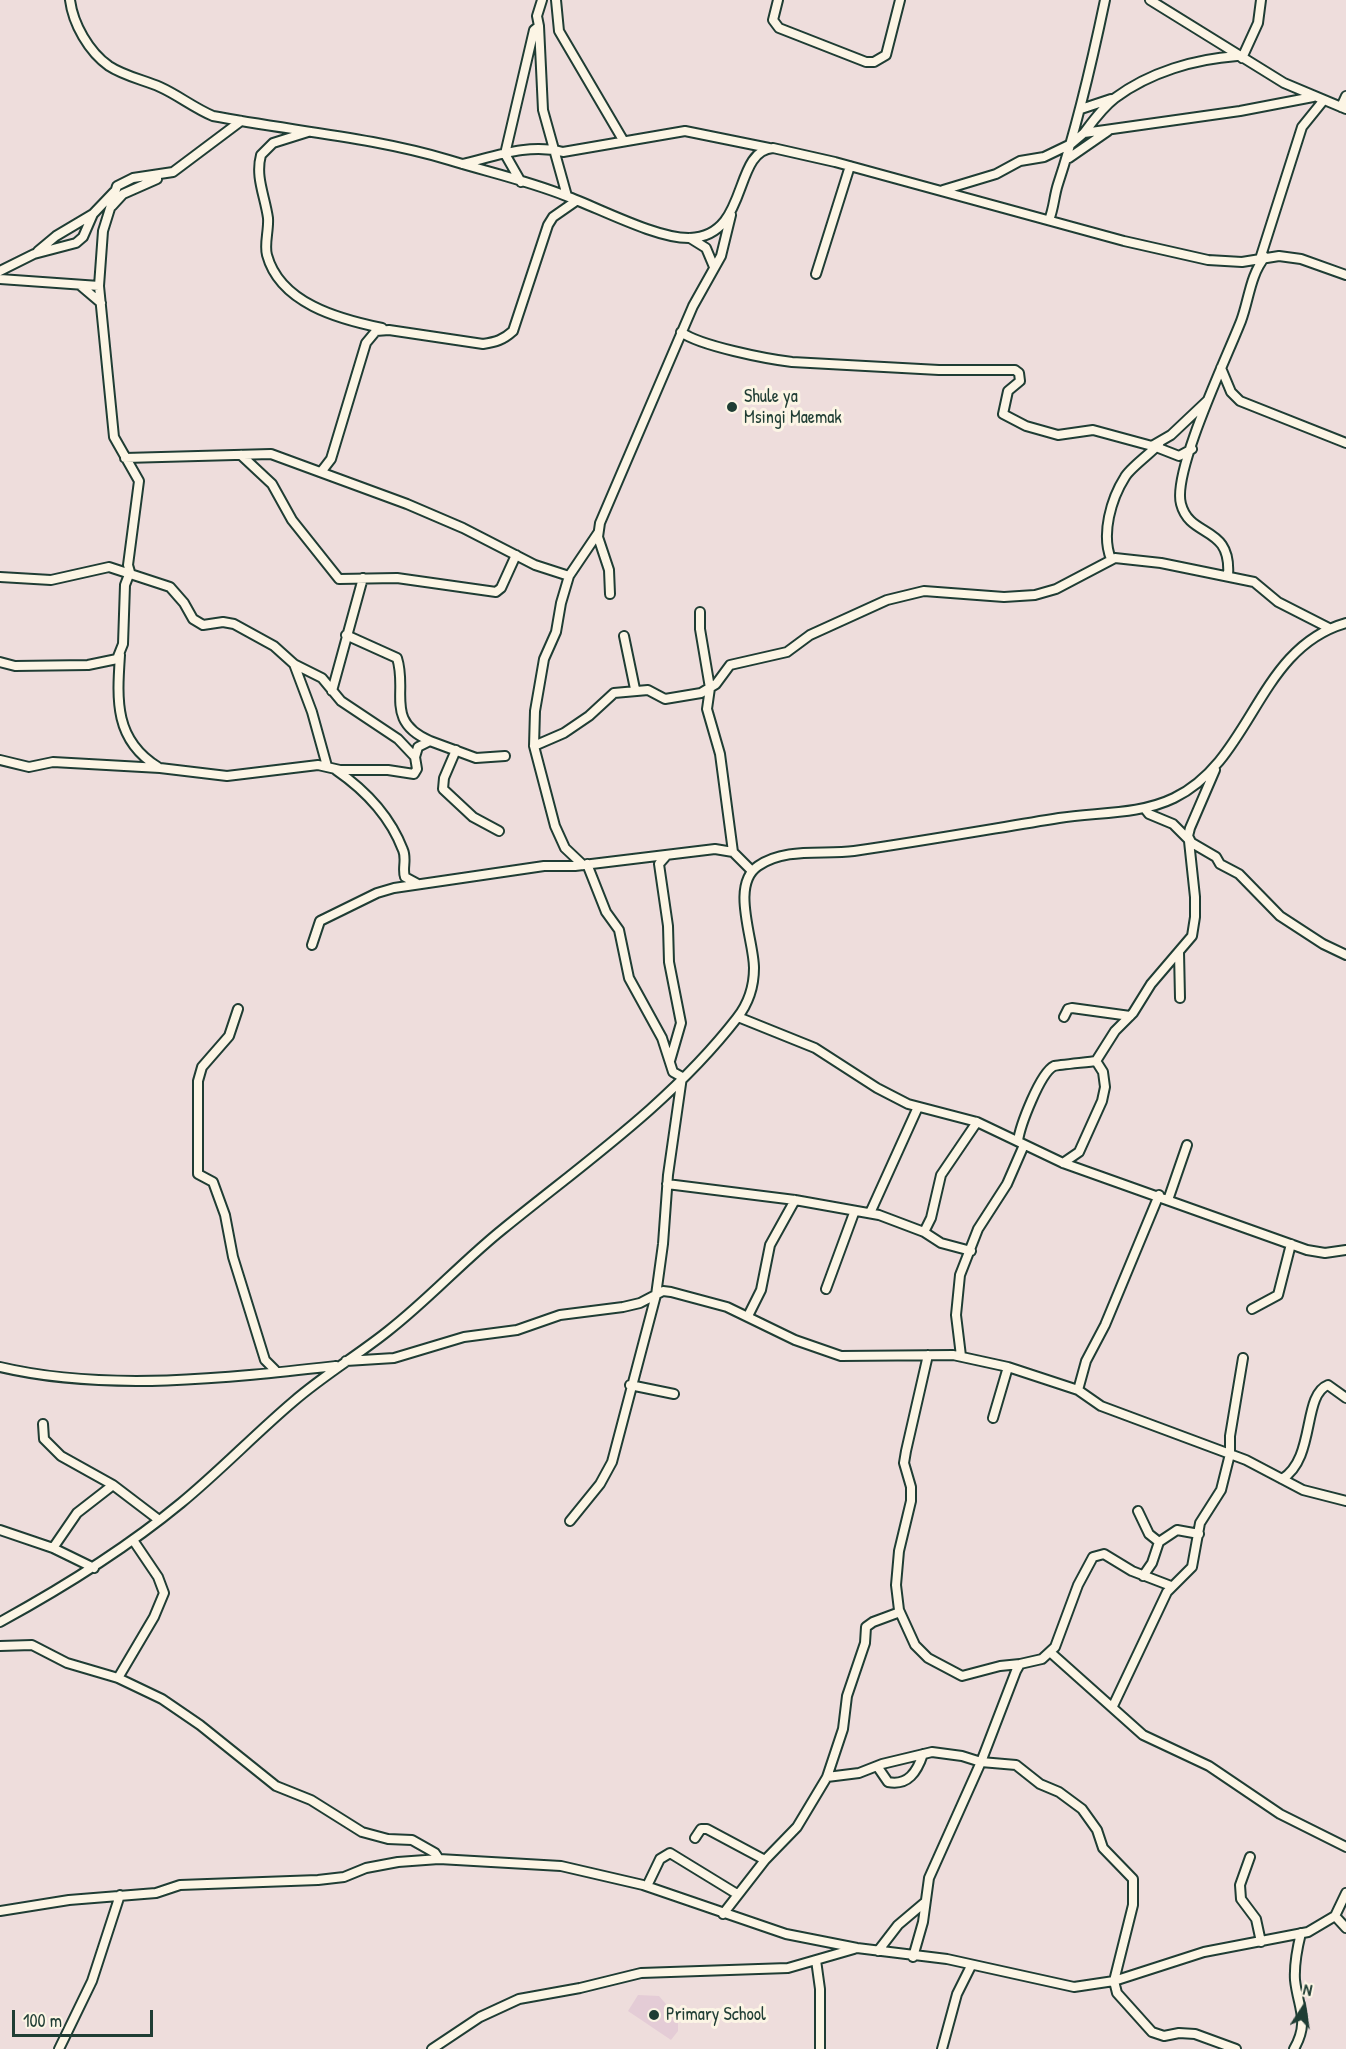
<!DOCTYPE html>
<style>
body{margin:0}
#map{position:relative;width:1346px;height:2049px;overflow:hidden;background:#eedddc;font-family:"Patrick Hand",sans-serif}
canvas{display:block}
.north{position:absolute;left:1274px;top:1977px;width:60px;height:60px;-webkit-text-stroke:4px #fcf5e5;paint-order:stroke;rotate:12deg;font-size:16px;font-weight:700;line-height:24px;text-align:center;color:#1f3d34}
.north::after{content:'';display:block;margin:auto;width:21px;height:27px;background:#1f3d34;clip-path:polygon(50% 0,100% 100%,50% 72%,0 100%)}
.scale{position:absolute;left:12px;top:2010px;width:141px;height:27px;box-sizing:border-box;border:3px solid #1f3d34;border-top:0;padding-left:8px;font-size:18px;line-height:21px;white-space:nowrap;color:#1f3d34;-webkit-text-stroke:4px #fcf5e5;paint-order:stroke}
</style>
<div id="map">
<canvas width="1346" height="2049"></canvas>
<div class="north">N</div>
<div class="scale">100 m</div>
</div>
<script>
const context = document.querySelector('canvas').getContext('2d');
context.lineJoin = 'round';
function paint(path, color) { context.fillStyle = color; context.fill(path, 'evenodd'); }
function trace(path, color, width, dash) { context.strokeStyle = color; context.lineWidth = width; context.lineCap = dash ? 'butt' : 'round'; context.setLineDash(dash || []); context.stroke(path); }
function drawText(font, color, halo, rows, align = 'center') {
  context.font = font + ' "Patrick Hand",sans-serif'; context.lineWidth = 6; context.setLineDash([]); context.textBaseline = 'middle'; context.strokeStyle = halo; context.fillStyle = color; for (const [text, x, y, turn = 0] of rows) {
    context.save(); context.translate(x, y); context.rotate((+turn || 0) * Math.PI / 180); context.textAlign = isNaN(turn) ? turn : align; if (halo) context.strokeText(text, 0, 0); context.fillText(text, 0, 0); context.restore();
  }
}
const built = new Path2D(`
 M638 1995 659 1996 678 2018V2031L671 2040 628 2011Z`);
const street = new Path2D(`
 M70 0C73 24 89 52 109 66 124 76 144 80 160 87 178 95 194 108 213 116 292 131 372 137 449 160 488 172 529 181 566 196 599 208 657 239 690 238 750 236 732 151 773 148L835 162 1124 241 1208 260 1242 262 1279 256 1301 259 1346 275
 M556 0 559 31 623 140
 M778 0 773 20 779 28 866 62H874L886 55 900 0
 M1150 0 1284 83 1346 109
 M539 26 543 110 567 196
 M1242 58 1258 23 1261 0
 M1341 107 1346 96
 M1081 109 1111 99
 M308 132 273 143 261 155C255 177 265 196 268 218 269 230 264 244 267 255 280 303 338 319 382 328
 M1084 133C1093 121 1102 108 1115 98 1150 72 1195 59 1237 56
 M1069 158 1108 131
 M463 164C496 156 529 143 563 152L685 131 769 148
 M521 182 505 154 534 30 539 26 537 16 542 0
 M943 190 996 174 1020 161 1044 157 1071 144 1084 133 1240 111 1313 97
 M112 206 123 194 157 179
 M1049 220C1054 208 1054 196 1058 184 1078 124 1092 62 1105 0
 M690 238 706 248 714 267
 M38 251 56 236 93 214
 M1260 259 1302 127 1323 101
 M0 271 34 254 76 243 83 237 93 214 114 192
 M816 274 850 166
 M0 279 99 286
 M81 286 101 303
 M681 332C700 346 767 359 792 362L939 370H1015L1019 373 1020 381 1008 391 1003 414 1026 426 1058 435 1093 430 1152 446 1171 435 1207 401
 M1221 368 1231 392 1240 401 1346 443
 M1156 447 1179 456 1192 449
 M241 455 272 484 292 520 339 579 397 578 496 592 501 588 516 555
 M125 458 271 454 407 504 463 528 535 565 569 576
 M321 472 331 459 366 343 376 331 389 330 483 344C496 342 503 340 513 331L548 225 553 217 576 201
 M1111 559C1101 534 1111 499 1125 477 1130 468 1150 454 1159 444
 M1228 576C1232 524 1190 539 1181 504 1172 472 1227 357 1241 321 1249 300 1250 275 1265 257
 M0 577 51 580 109 567 170 587 184 603 193 619 203 625 223 622 234 624 274 646 294 664 322 678 341 701 398 739 415 757
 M610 594 609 570 598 537 600 523 693 306 721 256 731 215
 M700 612V629L710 688 707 709 720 754 733 852
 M346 635 397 658C408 692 384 721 430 741
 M624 636 635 689
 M120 655C117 700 114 740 158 767
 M0 662 15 666 88 665 117 659 123 644 125 585 130 572 128 565 139 481 114 437 99 286 103 231 117 186 133 178 173 172 241 121
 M294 664 312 712 327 766
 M332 691 363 578
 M534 746 564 733 589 716 614 693 648 690 665 699 701 693 716 684 730 665 787 652 810 635 887 600 924 591 1004 597 1035 595 1056 589 1115 558 1161 563 1254 582 1278 602 1329 628
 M456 750 444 778 443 789 473 817 499 831
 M0 760 29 767 53 762 160 768 227 776 318 765 340 770H388L414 774 417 769 415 757 418 747 430 741 476 758 505 756
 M336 770C365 790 390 816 403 850 407 859 402 869 405 877L418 884
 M1145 809 1149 814 1173 824 1192 843 1216 857 1220 864 1239 874 1280 916 1323 944 1346 955
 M1191 842 1188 836 1190 828 1215 770
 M666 856 659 864 668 926 669 962 681 1023 670 1061
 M583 865 565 848 555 826 534 746 535 711 544 659 556 632 561 603 569 576 598 533
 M312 945 320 921 377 893 394 888 544 866H575L715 849 733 852 751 870
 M1179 952 1180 998
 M238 1009 229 1036 202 1067 198 1081V1174L213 1182 225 1215 233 1257 265 1360 275 1370
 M738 1017 815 1048 877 1088 908 1104 977 1122 1063 1163 1307 1250 1325 1253 1346 1250
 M1064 1017 1068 1009 1072 1008 1130 1016
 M1096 1061 1115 1031 1133 1013 1151 984 1192 936 1195 917V897L1189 841
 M1018 1141C1020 1126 1040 1073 1054 1066 1058 1065 1089 1062 1096 1061
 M1063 1163 1079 1152 1102 1101 1105 1087 1103 1072 1096 1061
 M667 1184 795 1200 879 1215 924 1232 941 1243 971 1251
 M1168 1200 1187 1145
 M870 1213 918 1107
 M924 1232 931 1218 941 1175 977 1122
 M826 1289 854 1213
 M1252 1309 1278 1295 1291 1244
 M748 1316 761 1290 770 1245 795 1200
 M928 1355 906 1451 904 1463 911 1487V1501L899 1551 896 1585 899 1610 915 1645 928 1658 962 1676 1000 1666 1020 1664
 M961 1356 956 1315 960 1275 978 1229 1007 1184 1024 1145
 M346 1361 394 1358 464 1337 517 1330 560 1315 623 1307 640 1303 663 1291 671 1292 727 1307 795 1340 841 1356 953 1355 1008 1367 1078 1390 1101 1406 1246 1460 1303 1490 1346 1501
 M0 1367C105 1392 229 1378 336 1366
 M630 1385 674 1394
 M1078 1390 1086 1361 1105 1325 1159 1195
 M993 1418 1008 1367
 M43 1424 44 1439 61 1456 113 1485 159 1520
 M1282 1479C1316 1458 1302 1395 1328 1385L1346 1398
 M1138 1511 1149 1534 1159 1542 1152 1563 1143 1576
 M570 1521 600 1484 612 1462 656 1295 663 1244 668 1175 682 1077 673 1072 662 1038 629 978 619 930 606 912 587 864
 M0 1530 53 1548 94 1568
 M1159 1542 1177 1530 1199 1534
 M53 1548 77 1513 113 1485
 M0 1622C64 1587 124 1550 181 1503 220 1471 255 1434 294 1401 324 1375 358 1355 388 1331 428 1300 463 1261 503 1229 584 1163 672 1102 737 1018 748 1004 754 987 754 968 754 940 730 885 758 866 785 847 823 855 854 851 923 841 991 829 1059 818 1097 812 1139 815 1174 798 1253 760 1257 648 1346 623
 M0 1646 32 1645 67 1663 118 1678 162 1699 200 1725 276 1786 311 1800 362 1832 388 1839 412 1840 435 1853 439 1859
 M1050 1652 1143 1735 1209 1766 1280 1814 1346 1847
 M118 1678 154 1617 164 1593 158 1577 133 1540
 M1113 1706 1167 1592 1192 1567 1200 1523 1221 1490 1230 1454V1436L1243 1358
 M877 1766 888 1782C908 1786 917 1772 923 1754
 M827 1777 859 1773 882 1764 932 1752 962 1756 981 1762 1016 1765 1040 1784 1059 1792 1082 1809 1097 1830 1103 1848 1133 1879V1905L1114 1981 1117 1993 1152 2032 1164 2036 1179 2033 1195 2034 1236 2049
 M695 1838 701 1829H707L765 1860
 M1250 1857 1240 1885 1241 1899 1256 1919 1261 1942
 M647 1886 660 1859 670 1853 737 1894
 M0 1911 69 1900 156 1893 180 1885 318 1880 344 1877 366 1868 398 1862 439 1859 561 1866 643 1885 786 1934 857 1948 947 1959 1074 1987 1114 1981 1204 1952 1308 1932 1335 1916 1346 1893
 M723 1914 765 1860 797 1827 827 1777 843 1729 847 1696 865 1643 866 1627 873 1622 900 1612
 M1335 1916 1346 1928
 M878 1951 898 1925 924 1903
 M913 1957 923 1922 929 1878 981 1762 1016 1671 1020 1664 1042 1659 1055 1647 1078 1585 1093 1557 1104 1554 1132 1571 1171 1586
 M816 1960 820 1989V2049
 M59 2049 92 1981 120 1895
 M432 2049 480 2017 519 1999 580 1988 641 1973 788 1968 854 1949
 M942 2049 957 1994 971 1966
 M1294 2049C1310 2021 1298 2008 1295 1980 1294 1964 1297 1949 1301 1933`);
const markers = [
 [732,407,6,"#1f3d34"],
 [654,2015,6,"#1f3d34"]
];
const poiNames = [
 ["Shule ya",744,397],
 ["Msingi Maemak",744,418],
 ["Primary School",666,2015]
];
paint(built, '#e4ccd6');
trace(street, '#1f3d34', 12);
trace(street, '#fcf5e5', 8);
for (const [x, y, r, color] of markers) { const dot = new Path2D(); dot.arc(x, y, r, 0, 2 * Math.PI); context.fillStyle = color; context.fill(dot); trace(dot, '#fcf5e5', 2); }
drawText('18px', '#1f3d34', '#fcf5e5', poiNames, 'left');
</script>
